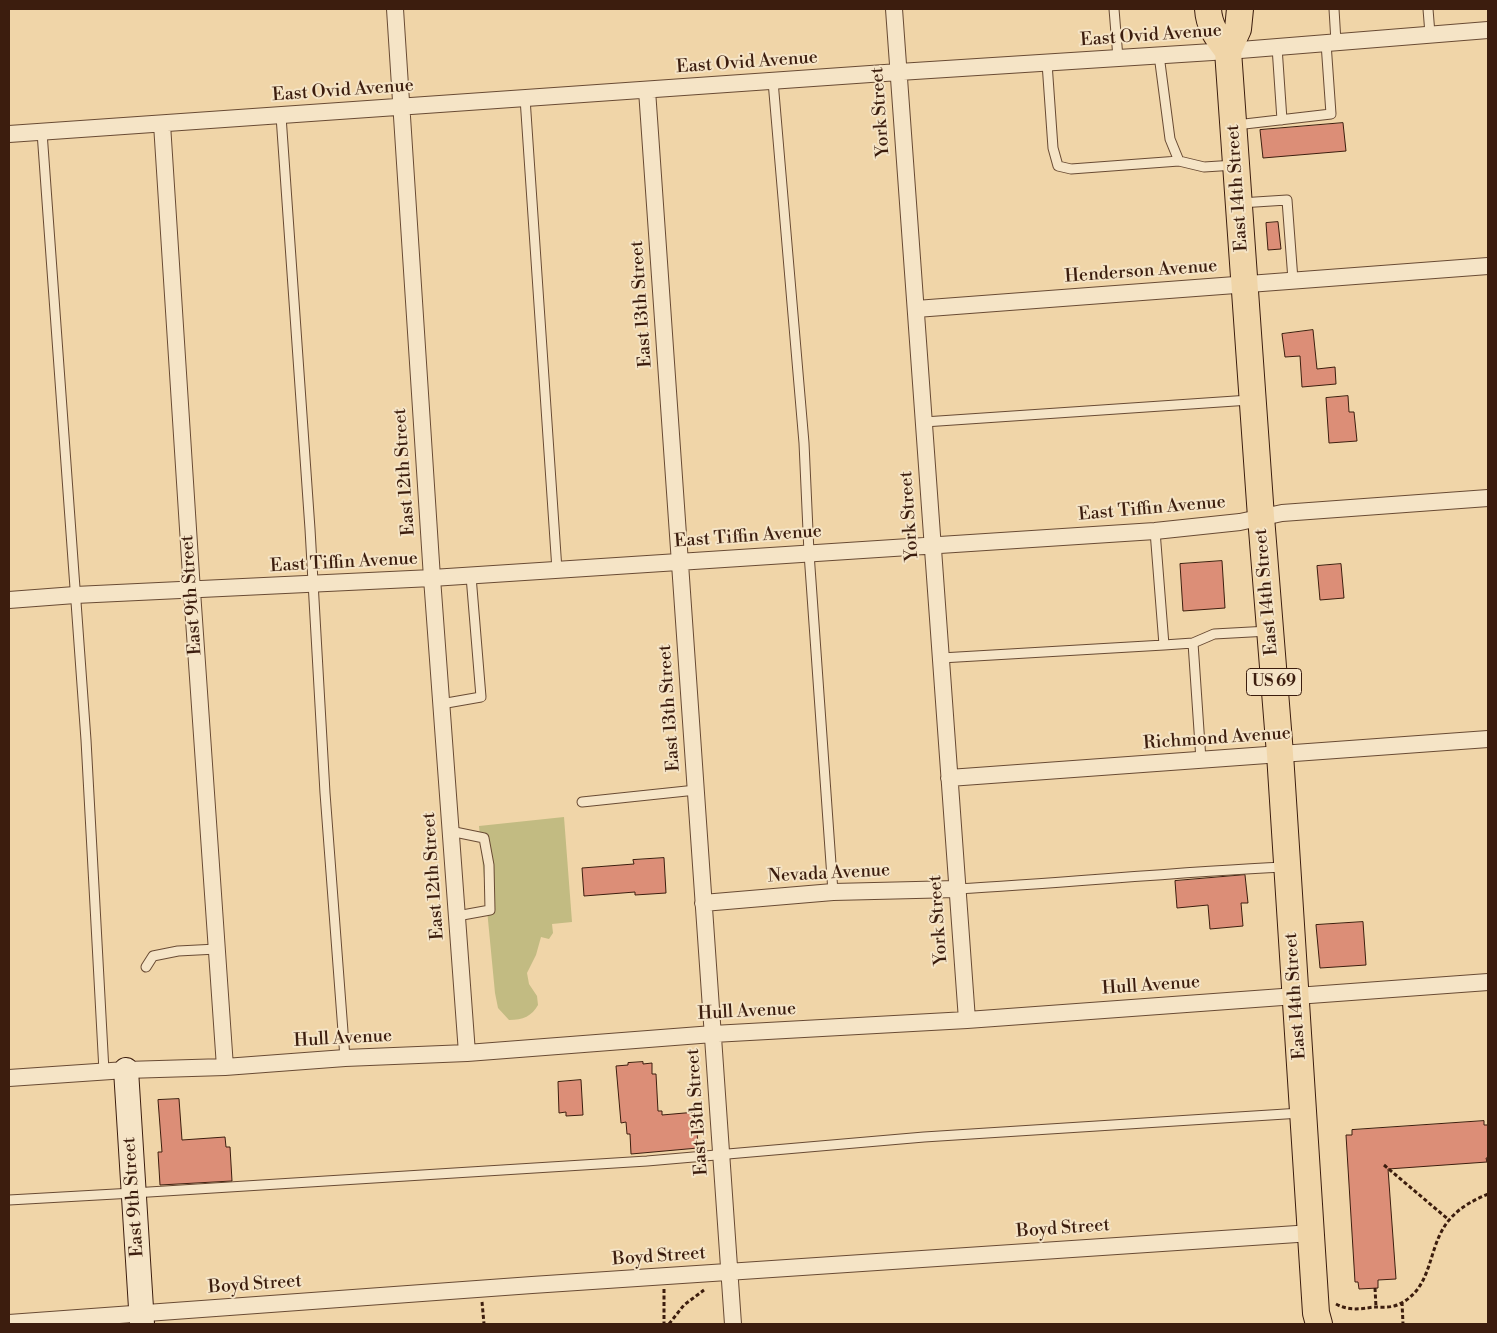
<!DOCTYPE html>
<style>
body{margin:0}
#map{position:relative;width:1497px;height:1333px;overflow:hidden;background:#f0d5a8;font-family:"Libre Bodoni",serif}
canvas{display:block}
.frame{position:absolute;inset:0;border:10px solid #3c1d0e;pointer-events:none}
</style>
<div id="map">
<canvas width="1497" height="1333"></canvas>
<div class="frame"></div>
</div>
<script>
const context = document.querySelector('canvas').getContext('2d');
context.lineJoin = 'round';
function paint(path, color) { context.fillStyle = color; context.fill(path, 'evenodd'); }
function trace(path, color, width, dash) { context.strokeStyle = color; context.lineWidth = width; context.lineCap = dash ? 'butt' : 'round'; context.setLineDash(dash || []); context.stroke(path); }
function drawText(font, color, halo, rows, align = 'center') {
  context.font = font + ' "Libre Bodoni",serif'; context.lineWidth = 4; context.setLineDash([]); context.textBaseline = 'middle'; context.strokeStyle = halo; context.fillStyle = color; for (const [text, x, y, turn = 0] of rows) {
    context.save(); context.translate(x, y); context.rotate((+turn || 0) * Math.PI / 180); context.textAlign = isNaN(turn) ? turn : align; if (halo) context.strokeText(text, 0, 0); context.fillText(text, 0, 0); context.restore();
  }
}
const green = new Path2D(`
 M564 817 572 922 552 924 553 933 549 939 541 937 536 955 527 973 529 984 537 996 538 1005C532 1016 523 1020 509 1020L498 1008 495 993 479 826Z`);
const building = new Path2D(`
 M1343 123 1346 151 1263 158 1260 130Z
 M1278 222 1281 249 1268 250 1266 223Z
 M1313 330 1317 369 1335 367 1336 384 1302 387 1300 356 1285 357 1282 334Z
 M1348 396 1349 412H1354L1357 441 1329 443 1326 398Z
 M1222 561 1225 608 1183 611 1180 564Z
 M1341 564 1344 598 1320 600 1317 566Z
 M664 858 666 893 635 895V892L584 896 582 868 634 864 633 860Z
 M1245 875 1248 903H1241L1243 926 1210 929 1208 905 1177 908 1175 881Z
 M1363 922 1366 965 1320 968 1316 925Z
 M643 1062V1064L652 1063V1074H656L658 1111H662V1115L696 1112 698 1148 631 1154 630 1134H627L626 1122 621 1123 616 1066 628 1065V1063Z
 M581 1080 583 1115 566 1116V1112L559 1113 558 1082Z
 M179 1099 182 1140 225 1137 226 1147H230L232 1181 160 1185 158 1152H162L158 1100Z
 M1484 1121V1125H1488V1158H1486L1487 1162 1388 1169 1396 1279 1378 1280V1288L1359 1289 1358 1282H1355L1346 1135H1352V1130Z`);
const path = new Path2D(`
 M1384 1165 1449 1220
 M1375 1288 1376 1307
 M664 1289V1324
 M482 1302 484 1324
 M1402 1302 1403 1324
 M1336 1304C1349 1311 1360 1309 1374 1307 1381 1307 1390 1308 1397 1305 1435 1289 1426 1246 1450 1219 1460 1207 1474 1200 1488 1194
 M669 1324 684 1305 704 1290`);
const lane = new Path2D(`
 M1114 9 1118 58
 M1334 9 1336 42
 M1428 9 1430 34
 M1277 47 1282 120
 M1159 55 1170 139 1179 161 1204 167 1235 165
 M1047 63 1053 148 1058 166 1071 169 1179 161
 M773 81 804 443 809 553 833 892
 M525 98 557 570
 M281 116 310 529 325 793 345 1058
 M1236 125 1331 114 1326 43
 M42 132 86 740 104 1071
 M1240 203 1287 200 1293 280
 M924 422 1250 400
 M1155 531 1164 645 1193 643 1214 634 1269 631
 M1193 643 1201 760
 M941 658 1164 645
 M441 704 481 697 471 576
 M582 802 696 790
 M450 831 484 838 489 865 490 910 457 916
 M957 889C1066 883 1175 872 1284 867
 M146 967 153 956 178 951 217 949
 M9 1200 133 1193 647 1161 924 1137 1301 1113`);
const street = new Path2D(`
 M395 9 432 578 467 1053
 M894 9 967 1020
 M647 90 733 1324
 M162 124 192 591 225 1067
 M9 134 899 72 1228 51 1488 30
 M916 309 1488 266
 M9 600 75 595 432 578 1155 531 1240 522 1282 513 1488 498
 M949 778 1488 739
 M703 903 833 892 957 889
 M9 1078 126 1070 225 1067 345 1058 467 1053 713 1034 967 1020 1488 982
 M9 1323 532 1285 1312 1233`);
const secondary = new Path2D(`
 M126 1070 142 1324`);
const primary = new Path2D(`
 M1208 9C1209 27 1218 38 1228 51
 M1240 9 1238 29 1228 51 1261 517 1280 754 1316 1313 1319 1324`);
const shields = [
 [1274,682,55]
];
const shieldNames = [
 ["US 69",1274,682]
];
const streetNames = [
 ["East Ovid Avenue",1151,36,-4],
 ["East Ovid Avenue",747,63,-4],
 ["East Ovid Avenue",343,91,-4],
 ["York Street",881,112,-94],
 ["East 14th Street",1238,188,-94],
 ["Henderson Avenue",1141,272,-4],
 ["East 13th Street",642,304,-94],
 ["East 12th Street",405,472,-94],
 ["East Tiffin Avenue",1152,509,-5],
 ["York Street",910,516,-94],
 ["East Tiffin Avenue",748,537,-4],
 ["East Tiffin Avenue",344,563,-3],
 ["East 14th Street",1267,592,-95],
 ["East 9th Street",192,595,-94],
 ["East 13th Street",670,708,-94],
 ["Richmond Avenue",1217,739,-4],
 ["Nevada Avenue",829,874,-3],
 ["East 12th Street",434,876,-94],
 ["York Street",939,920,-94],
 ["Hull Avenue",1151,986,-4],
 ["East 14th Street",1296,996,-94],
 ["Hull Avenue",747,1012,-3],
 ["Hull Avenue",343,1039,-3],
 ["East 13th Street",698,1112,-94],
 ["East 9th Street",134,1197,-94],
 ["Boyd Street",1063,1229,-4],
 ["Boyd Street",659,1257,-4],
 ["Boyd Street",255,1285,-4]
];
paint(green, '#c2bb82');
paint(building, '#dc8e77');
trace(building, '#3c1d0e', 1);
trace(lane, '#694b34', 11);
trace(street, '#694b34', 18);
trace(secondary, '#3c1d0e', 26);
trace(primary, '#3c1d0e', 28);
trace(path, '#3c1d0e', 3, [4, 2.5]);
trace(lane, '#f5e4c6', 9);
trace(street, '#f5e4c6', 16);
trace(secondary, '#f5e4c6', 24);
trace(primary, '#f0d5a8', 26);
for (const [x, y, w] of shields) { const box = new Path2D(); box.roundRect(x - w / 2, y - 13.5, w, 27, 4); context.fillStyle = '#f5e4c6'; context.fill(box); trace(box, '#3c1d0e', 1); }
drawText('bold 16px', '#3c1d0e', null, shieldNames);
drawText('18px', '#3c1d0e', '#f5e4c6', streetNames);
</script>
